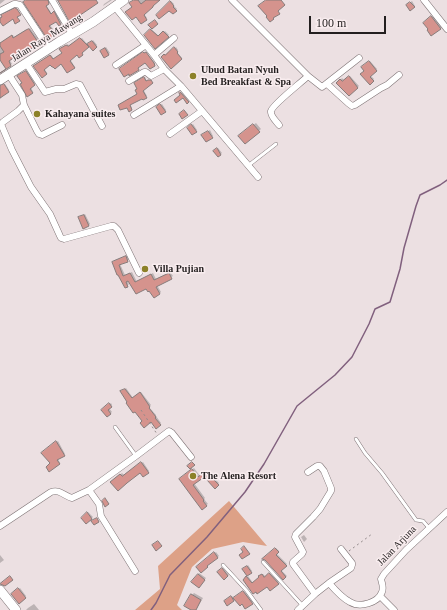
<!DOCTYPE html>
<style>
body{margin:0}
#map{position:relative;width:447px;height:610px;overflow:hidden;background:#ece0e2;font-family:Georgia,serif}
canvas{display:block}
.scale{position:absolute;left:309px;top:16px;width:77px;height:18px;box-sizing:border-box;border:2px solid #231f1f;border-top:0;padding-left:5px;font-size:12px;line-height:14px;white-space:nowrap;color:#231f1f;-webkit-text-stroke:3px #f9edef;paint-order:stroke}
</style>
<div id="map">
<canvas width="447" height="610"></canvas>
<div class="scale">100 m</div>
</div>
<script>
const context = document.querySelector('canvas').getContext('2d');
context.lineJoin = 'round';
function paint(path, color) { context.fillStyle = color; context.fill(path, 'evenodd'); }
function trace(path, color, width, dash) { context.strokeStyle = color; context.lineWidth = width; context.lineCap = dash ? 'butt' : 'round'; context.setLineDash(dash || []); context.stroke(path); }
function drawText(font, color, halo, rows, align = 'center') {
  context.font = font + ' Georgia,serif'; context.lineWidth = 3; context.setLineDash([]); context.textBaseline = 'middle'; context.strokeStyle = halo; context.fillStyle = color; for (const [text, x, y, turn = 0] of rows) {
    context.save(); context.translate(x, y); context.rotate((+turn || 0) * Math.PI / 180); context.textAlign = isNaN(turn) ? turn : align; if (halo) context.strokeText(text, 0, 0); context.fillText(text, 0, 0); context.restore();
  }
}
const forest = new Path2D(`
 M229 501 267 546 243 542 212 549 192 567 177 605 182 610H135L160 589 158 566Z`);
const shadow = new Path2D(`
 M0 0H5L0 4Z
 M27 0H49L50 2 46 5 52 14 55 11 62 23 59 25 56 20 50 25 53 29 52 31 54 34 49 39Z
 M110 0H112L103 6 104 4Z
 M135 0H157L153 5V6L144 14 147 18 141 23 133 7Z
 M171 1 174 4 173 5 177 9 173 13 169 9 157 15Z
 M412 1 415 6 411 10 407 5Z
 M433 16 442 27 432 35 430 29 425 23Z
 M30 28 39 40 9 59 12 64 6 68 1 60H0V43L13 35 14 37 27 29V30Z
 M151 29 159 36 165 31 169 35 155 47 145 35Z
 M82 38 88 45 93 40 97 45 93 49 89 45 82 51 83 53 79 57 77 54 70 59 75 67 67 72 61 63H50L44 68 47 73 42 77 35 65 51 55 54 59 64 53 61 48 68 44 69 46Z
 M106 47 110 53 104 57 102 50Z
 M176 47 178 50 177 52 182 58 171 68 162 57 165 54 167 55Z
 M146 52 155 63V66L145 62 138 66 139 68 138 69 130 74 144 53Z
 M370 61 377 69 370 75 374 79 370 83 365 71 362 67Z
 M27 70 35 83 31 87 33 92V93L23 83 19 76Z
 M350 76 359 86 349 94 338 83 342 78 344 80Z
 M145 77 147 82 143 89 147 96 143 97 130 104 132 108 129 110 127 106 138 94 136 90 138 88 135 84Z
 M5 84 9 90 4 94V95L0 99V87Z
 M182 92 189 101 187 102 180 93Z
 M162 104 166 110 165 111 158 106Z
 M256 123 261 129 245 143 241 134Z
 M193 124 197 130 192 134 188 128Z
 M210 130 213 136 212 137 204 134Z
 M218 148 222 153 218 156 215 151Z
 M85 214 90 224 88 226 80 216Z
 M128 255 129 259 128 261 120 264 125 275 132 272 137 282 153 273 156 279 170 272 173 276 157 285 161 292 160 293 146 287 136 293 128 278 126 279 129 284 127 286 113 262 115 260Z
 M126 388 133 398 141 392 151 405 149 407 156 415V416L161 423 156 427 151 420 143 421 128 402 122 391Z
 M111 403 112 405 109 408 112 412 107 416 102 410Z
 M58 441 65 454 58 459 60 463 59 464 51 463 43 453Z
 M143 462 149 471 148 472H141L112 482 122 473 124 475Z
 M194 468 200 476 206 472 209 475 204 479 203 477 194 483 205 498 204 499 208 504 206 505 182 477Z
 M212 476 219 483 215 487 208 480Z
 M88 512 93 517 86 523 82 518Z
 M304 535 307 539 304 542 301 537Z
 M276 548 279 551 276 553 287 564 281 570 287 576 283 579 264 558Z
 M216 552 219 556 207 565 208 566 202 571 197 567Z
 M0 555 4 560 0 563Z
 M248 565 252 571 251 572 245 568Z
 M223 568 229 575 224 579 218 572Z
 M199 573 206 578 199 587 192 582Z
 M270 573 279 582 270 590 267 586 258 592 244 580 248 576 253 583 260 577 259 576 263 574 266 577Z
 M20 588 26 596 19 602 12 594Z
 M244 591 253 602 246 608 242 603 235 599 234 601 226 600 232 596 234 599Z
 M194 593 203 598 196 610H193L192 595Z
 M34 604 39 610H26L28 608Z`);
const stream = new Path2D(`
 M151 610 156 603 170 575 207 537 245 492 264 464 297 406 335 375 352 357 369 324 375 309 390 302 400 269 404 248 416 206 420 195 440 185 447 180`);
const building = new Path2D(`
 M26 0H48L49 4 46 6 51 14 54 11 61 25 59 26 56 22 49 26 53 31 51 32 54 36 48 40 23 2Z
 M58 0H96L98 3 70 22Z
 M134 0H138L141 4 146 0H160L153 6V7L144 15 147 20 141 24 136 17 132 20 125 12 132 7 129 3Z
 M266 0H281L285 5 278 11 280 14 273 18 274 19 270 22 266 17 267 16 258 6Z
 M170 1 174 6 173 7 177 11 173 14 169 11 159 19 156 15Z
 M410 2 415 7 410 11 406 5Z
 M15 8 17 9 21 15 17 17 20 21 15 24 13 19 3 26 0 22V18L2 17 1 15Z
 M431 16 441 29 431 36 427 30 428 29 423 23Z
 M155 20 158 24 152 29 148 25Z
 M29 29 38 42 35 45V46L24 54 23 52 9 61 11 66 0 73 6 69 0 60V54L4 52 0 46V43L12 35 13 38 26 30Z
 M150 29 158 36 163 31 169 37 155 49 144 35Z
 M80 38 89 47 82 53 83 55 79 58 77 55 70 61 75 68 67 73 61 64 55 69 53 67H52L50 65 44 70 47 74 42 78 33 66 50 55 53 59 62 53 59 49 66 45 68 46Z
 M92 41 97 47 93 51 87 44Z
 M174 47 178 52 177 53 182 59 171 69 161 57 164 54 165 55Z
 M105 48 109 55 104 58 100 51Z
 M143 52 144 53 146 52 154 63 155 66 150 69 145 63 138 68 139 70 129 76V74L124 77 119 69Z
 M369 61 377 71 370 77 374 81 370 85 360 74 364 71 361 67Z
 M26 71 35 85 30 89 33 93 27 97 20 84 22 83 17 76Z
 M349 76 358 88 349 96 336 83 340 79 342 81Z
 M144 77 146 81 148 80H151L153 83 143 91 147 98 143 100 142 99 130 105 132 110 129 112 127 108 120 110 118 105 137 94 135 90 137 89 134 83Z
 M4 84 9 92 0 98V86Z
 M180 92 189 102 187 104 183 98 176 103 174 100 180 95 179 93Z
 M160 104 166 112 161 115 156 107Z
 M184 110 188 115 182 119 179 114Z
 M191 124 197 132 192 135 187 128Z
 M253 124 260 132 245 144 238 136Z
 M208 131 213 138 206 142 201 135Z
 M217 148 221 155 218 157 213 151Z
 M84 215 89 226 83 229 78 217Z
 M126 256 128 262 119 265 123 276 130 273 135 282 151 274 154 280 169 273 172 279 156 287 160 294 154 298 149 291 148 292 146 289 136 294 128 281 126 282 128 287 125 288 118 275H117L112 262Z
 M125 389 132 398 140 392 150 407 149 408 156 417 155 418 161 425 156 429 151 422 144 428 140 423 142 421 135 412 133 413 126 403 127 402 120 391Z
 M109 403 112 407 108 410 111 414 107 417 101 410Z
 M56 441 65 456 57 460 60 464 49 472 46 467 50 463 41 453Z
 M141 462 149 473 143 477 140 473 127 483 118 491 110 482 120 474 122 476Z
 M192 462 195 465 190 469 187 466Z
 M192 469 198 477 204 472 208 477 204 480 203 478 193 485 204 500 203 501 207 506 202 510 193 498 179 479Z
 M211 477 219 485 215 489 207 480Z
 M105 498 109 504 105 507 102 501Z
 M87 512 92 519 86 524 81 518Z
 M97 518 99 522 94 525 91 521Z
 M158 541 162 546 156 551 152 545Z
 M244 546 250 554 242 559 239 555 243 552 241 549Z
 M275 548 279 552 276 555 287 566 281 571 286 577 283 580 265 560 262 559Z
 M214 552 218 558 207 566 208 567 201 573 196 567Z
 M247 566 252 573 247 576 242 569Z
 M222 568 228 576 224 580 217 572Z
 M269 573 279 584 270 591 267 587 257 594 256 592 253 594 243 580 246 576 252 583 259 577 258 576 262 574 264 577Z
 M198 574 205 580 199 588 191 582Z
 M10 576 13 580 5 586 0 584Z
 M18 588 26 598 19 604 11 594Z
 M243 591 253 604 245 609 242 604 240 606 233 598Z
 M191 594 201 600 196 610H191L184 606Z
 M231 596 234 601 227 606 224 601Z`);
const path = new Path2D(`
 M141 410 157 434
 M349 551 372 534`);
const lane = new Path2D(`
 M249 165 276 144
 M115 427 136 456
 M356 439 365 453 382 473 416 520 423 521 429 528
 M263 562 302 605
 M223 565 247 591 261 610`);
const street = new Path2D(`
 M52 0 72 34
 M232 0 308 76 322 87 359 58
 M424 0 447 29
 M115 7 154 55 164 69 181 86 258 177
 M0 11 14 4H16L20 5 49 49
 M154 55 174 38
 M26 63 45 92 56 89H64L76 84 80 85 102 126
 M116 65 146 45
 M9 75 22 95 24 105 18 111 3 122 1 124 12 150 31 187 50 214 60 236 61 238 64 239 111 226H114L118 230 139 273
 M129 81 144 72H146L151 76 164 69
 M327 84 348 103 352 106 355 105 381 88 387 85 399 75
 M24 105 37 131 39 134 42 135 62 125
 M134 115 181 86
 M279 125C276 121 270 116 271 111 273 104 302 82 308 76
 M170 134 202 111
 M308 472 317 466H320L324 471 331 488V491L320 509 313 517 296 534 295 537 303 552 302 554 293 562V564L315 594
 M89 490 99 504 101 516 135 571
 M0 526 51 492C60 489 64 496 72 498L89 490 136 456 169 431 172 433 191 457
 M329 583 351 568 352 565V563L341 549
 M380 596 394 610
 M298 610 315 594 329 583C335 590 342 598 350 602 360 608 378 603 382 592 384 587 382 584 381 579L384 574 406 550 447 512`);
const secondary = new Path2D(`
 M0 80 59 42 93 22 124 0
 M0 590 16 610`);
const markers = [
 [193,76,4,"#8c8128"],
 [37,114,4,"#8c8128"],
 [145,269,4,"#8c8128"],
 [193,476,4,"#8c8128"]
];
const streetNames = [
 ["Jalan Raya Mawang",47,38,-32],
 ["Jalan Arjuna",397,546,-46]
];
const poiNames = [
 ["Ubud Batan Nyuh",201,70],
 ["Bed Breakfast & Spa",201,82],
 ["Kahayana suites",45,114],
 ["Villa Pujian",153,269],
 ["The Alena Resort",201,476]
];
paint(forest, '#dda187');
paint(shadow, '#0003');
trace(stream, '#81607e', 1.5);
paint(building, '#d5938d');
trace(building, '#877c7b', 1);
trace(lane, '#7e7375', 4);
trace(street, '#7e7375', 7);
trace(secondary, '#7e7375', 10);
trace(path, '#938a8b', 1, [2, 3]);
trace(lane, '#fff', 3);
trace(street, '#fff', 6);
trace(secondary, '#fff', 9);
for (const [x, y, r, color] of markers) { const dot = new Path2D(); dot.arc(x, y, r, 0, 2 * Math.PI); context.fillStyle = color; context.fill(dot); trace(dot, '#f9edef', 1.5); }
drawText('10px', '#231f1f', '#f9edef', streetNames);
drawText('bold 10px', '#231f1f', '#f9edef', poiNames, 'left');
</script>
